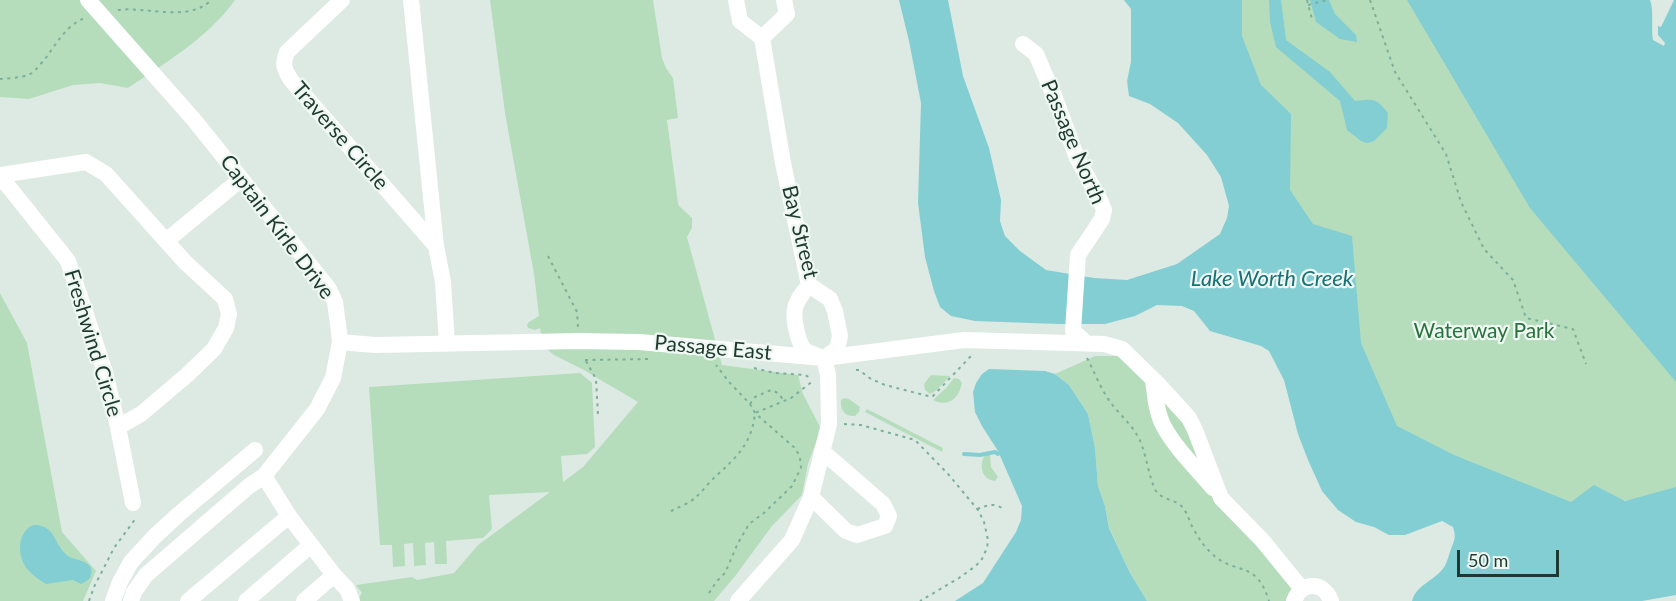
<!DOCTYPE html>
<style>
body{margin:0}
#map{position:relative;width:1676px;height:601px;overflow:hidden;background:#ddeae3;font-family:Lato,sans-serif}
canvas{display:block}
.scale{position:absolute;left:1457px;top:550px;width:102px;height:27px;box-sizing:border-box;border:3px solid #1e3a30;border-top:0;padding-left:8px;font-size:18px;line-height:21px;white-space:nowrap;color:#1e3a30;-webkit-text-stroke:4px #eef7f1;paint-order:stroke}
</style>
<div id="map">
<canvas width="1676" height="601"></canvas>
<div class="scale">50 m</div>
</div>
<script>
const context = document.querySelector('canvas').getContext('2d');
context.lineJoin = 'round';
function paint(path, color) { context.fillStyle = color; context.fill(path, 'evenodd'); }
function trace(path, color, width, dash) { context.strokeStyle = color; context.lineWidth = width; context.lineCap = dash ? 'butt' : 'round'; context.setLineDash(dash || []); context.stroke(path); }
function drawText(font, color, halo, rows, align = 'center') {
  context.font = font + ' Lato,sans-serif'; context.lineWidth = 4.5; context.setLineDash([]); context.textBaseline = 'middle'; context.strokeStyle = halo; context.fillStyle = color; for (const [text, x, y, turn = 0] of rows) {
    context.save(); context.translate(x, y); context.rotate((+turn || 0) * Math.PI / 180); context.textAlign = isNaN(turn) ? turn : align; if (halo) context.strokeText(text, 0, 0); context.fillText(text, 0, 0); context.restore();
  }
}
const green = new Path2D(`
 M0 0H235C208 38 165 63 128 88L100 83 73 85 29 99 0 97Z
 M490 0H653L662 58 666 68 673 78 678 118 667 120 678 203 679 206 692 218V228L687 237 722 365 798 375 803 394 821 429 808 464 802 495 772 526 736 575 714 601H356L362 593 356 585 412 577 417 580 454 573 478 545 550 492 489 495 492 529 483 538 446 541 447 564H435L434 542 425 543 426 565 414 566 413 543 404 544 405 566 393 567 392 545H380L369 387 580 373 592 383 595 447 587 454 561 456 563 482 583 467 638 402 582 369 554 355 543 346 540 328 535 330 528 328 527 325 529 322 539 316 534 274 505 113Z
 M1226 0H1417L1676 358V497L1544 506 1379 422 1278 180Z
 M0 293 27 343 62 532 96 571 83 601H0Z
 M1095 356H1126L1177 412 1200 454 1302 601H1147L1130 573 1109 527 1105 506 1098 486 1095 448 1088 414 1069 385 1055 374Z
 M931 375 950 376 937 390 930 394 925 390 924 384Z
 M954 378 959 379 962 383C959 398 949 408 933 400L947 387Z
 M844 398 849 399 860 407 859 412 855 416C845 417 840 410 841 400Z
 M867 409 943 448 942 452 865 412Z
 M986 453 990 454 991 467 998 477 995 481C980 479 979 463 986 453Z`);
const water = new Path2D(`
 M899 0H948L963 76 989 148 1001 200 1000 221 1005 236 1020 251 1046 270 1094 278 1127 280 1177 264 1220 234 1227 218 1229 206 1221 177 1207 155 1178 123 1150 104 1129 96 1127 81 1131 62V9L1124 0H1242V36L1261 85 1291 114 1290 190 1313 224 1352 236 1361 343 1397 426 1454 455 1571 502 1594 485 1625 501 1676 487V595L1642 601H1412C1416 586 1431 582 1441 571 1447 565 1448 557 1451 549 1455 539 1456 537 1453 527L1442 521 1405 535H1389L1374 527 1356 522 1338 510 1322 491 1308 460 1298 434 1284 380 1269 351 1261 346 1210 331 1194 311 1182 306 1157 305 1135 316 1105 324H1058L975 321 951 316 940 307 934 291 925 257 918 203 921 103 909 41Z
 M1269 0H1281L1286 40 1330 72 1355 101C1373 99 1376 97 1388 113L1387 128 1374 141 1367 143 1361 141 1347 130 1340 101 1276 47 1270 22Z
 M1310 0H1329L1335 14 1356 35 1357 42 1340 39 1316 22Z
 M1407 0H1650C1654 9 1651 28 1653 40L1664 46 1665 43 1658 35V26L1661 27 1674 0H1676V382L1530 208Z
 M989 369 1045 371 1055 374 1069 385 1088 414 1095 448 1098 486 1105 506 1109 528 1130 573 1147 601H955L983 583 1016 532 1021 520 1022 506 998 451 982 426 975 412 973 392 976 383 982 374Z
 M34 525C57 526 52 543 68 556 75 561 95 560 91 575 90 580 85 582 81 584L73 580 46 584C39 580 27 571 24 564 17 551 19 530 34 525Z`);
const stream = new Path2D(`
 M964 454 980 455 995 452 998 454`);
const path = new Path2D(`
 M1307 0 1312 19
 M1370 0 1395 72 1446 154 1461 202 1484 249 1513 280 1526 318 1573 329 1586 364
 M1308 5 1327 0
 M118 10C145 6 189 23 211 0
 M0 79C10 78 23 78 32 73 37 69 41 63 45 59 57 43 65 27 84 18
 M548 256 577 312 578 327
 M1087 358C1095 373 1101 390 1111 403 1119 414 1130 423 1137 435 1146 449 1148 477 1156 491 1163 501 1177 499 1183 508 1188 514 1189 521 1193 528 1198 538 1204 546 1212 554 1236 576 1256 559 1269 601
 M585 360 652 359
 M586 361 596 379 598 415
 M754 368 775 373 805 375 812 379
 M856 370H859L871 379 885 385 932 397 971 356
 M750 404 755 397 771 390C777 392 782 395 783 402
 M844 424 861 425 915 440 948 474 978 510 984 522 988 540 987 548 981 561 973 568 959 578 920 601
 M977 509C989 505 994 502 1005 510
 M671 511C679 507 690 503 696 497 703 491 709 482 716 476 737 457 752 443 755 413L791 398 813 381
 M709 593 717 581 725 573 738 543 749 524 764 513 792 486 801 468 800 458 796 449 755 413 750 404 729 382 716 365
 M89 601 94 587 114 548 136 518`);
const minor = new Path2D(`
 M88 0 195 121 329 289 335 302 339 332 340 342 333 378 317 409 264 476 249 486 146 575 134 592 131 601
 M342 0 287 52C282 64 284 69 291 80L436 246 443 282 447 343
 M411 0 436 246
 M736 0 740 21 762 38 783 163 809 285 830 299 835 311 840 336 837 349 824 358 828 375 829 424 811 497 792 540 738 601
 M762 38 787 14 784 0
 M1023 44 1036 54 1055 98 1077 158 1100 200 1104 210 1102 219 1078 255 1073 331 1086 343
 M0 175 86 162 106 174 185 262 225 299 229 314 226 328 214 349 187 375 141 414 118 427
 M0 176 68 261 105 372 118 427 133 503
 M166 241 241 179
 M809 285C804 292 796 300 795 309 793 319 798 344 805 350 808 353 813 354 818 356
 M340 342 375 345 578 341 639 342 824 358 964 340 1104 344 1122 349 1158 384 1189 418 1195 430 1221 498 1262 540 1302 589
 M1153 380C1155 395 1156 411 1163 425 1175 448 1196 468 1213 488
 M264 476 289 516
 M811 497 846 531 857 535 885 526 889 516 883 504 822 451
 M113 601 120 582 131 562 154 537 179 514 255 450
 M188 601 289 516 334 575
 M246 601 311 545
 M304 601 334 575 347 589 352 601
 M1294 601C1301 581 1324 581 1331 601`);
const streetNames = [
 ["Traverse Circle",340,136,49],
 ["Passage North",1073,142,67],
 ["Captain Kirle Drive",277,227,53],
 ["Bay Street",800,232,76],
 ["Freshwind Circle",93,343,73],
 ["Passage East",713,348,5]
];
const parkNames = [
 ["Waterway Park",1484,331]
];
const waterNames = [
 ["Lake Worth Creek",1272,279]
];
paint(green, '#b5ddbc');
paint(water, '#82ced3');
trace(stream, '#82ced3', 4);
trace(path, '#7caf9a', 2, [3, 4.5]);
trace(minor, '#fff', 16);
drawText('21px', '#1e3a30', '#eef7f1', streetNames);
drawText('21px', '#27723d', '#eef7f1', parkNames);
drawText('italic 22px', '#177178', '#eef7f1', waterNames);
</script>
